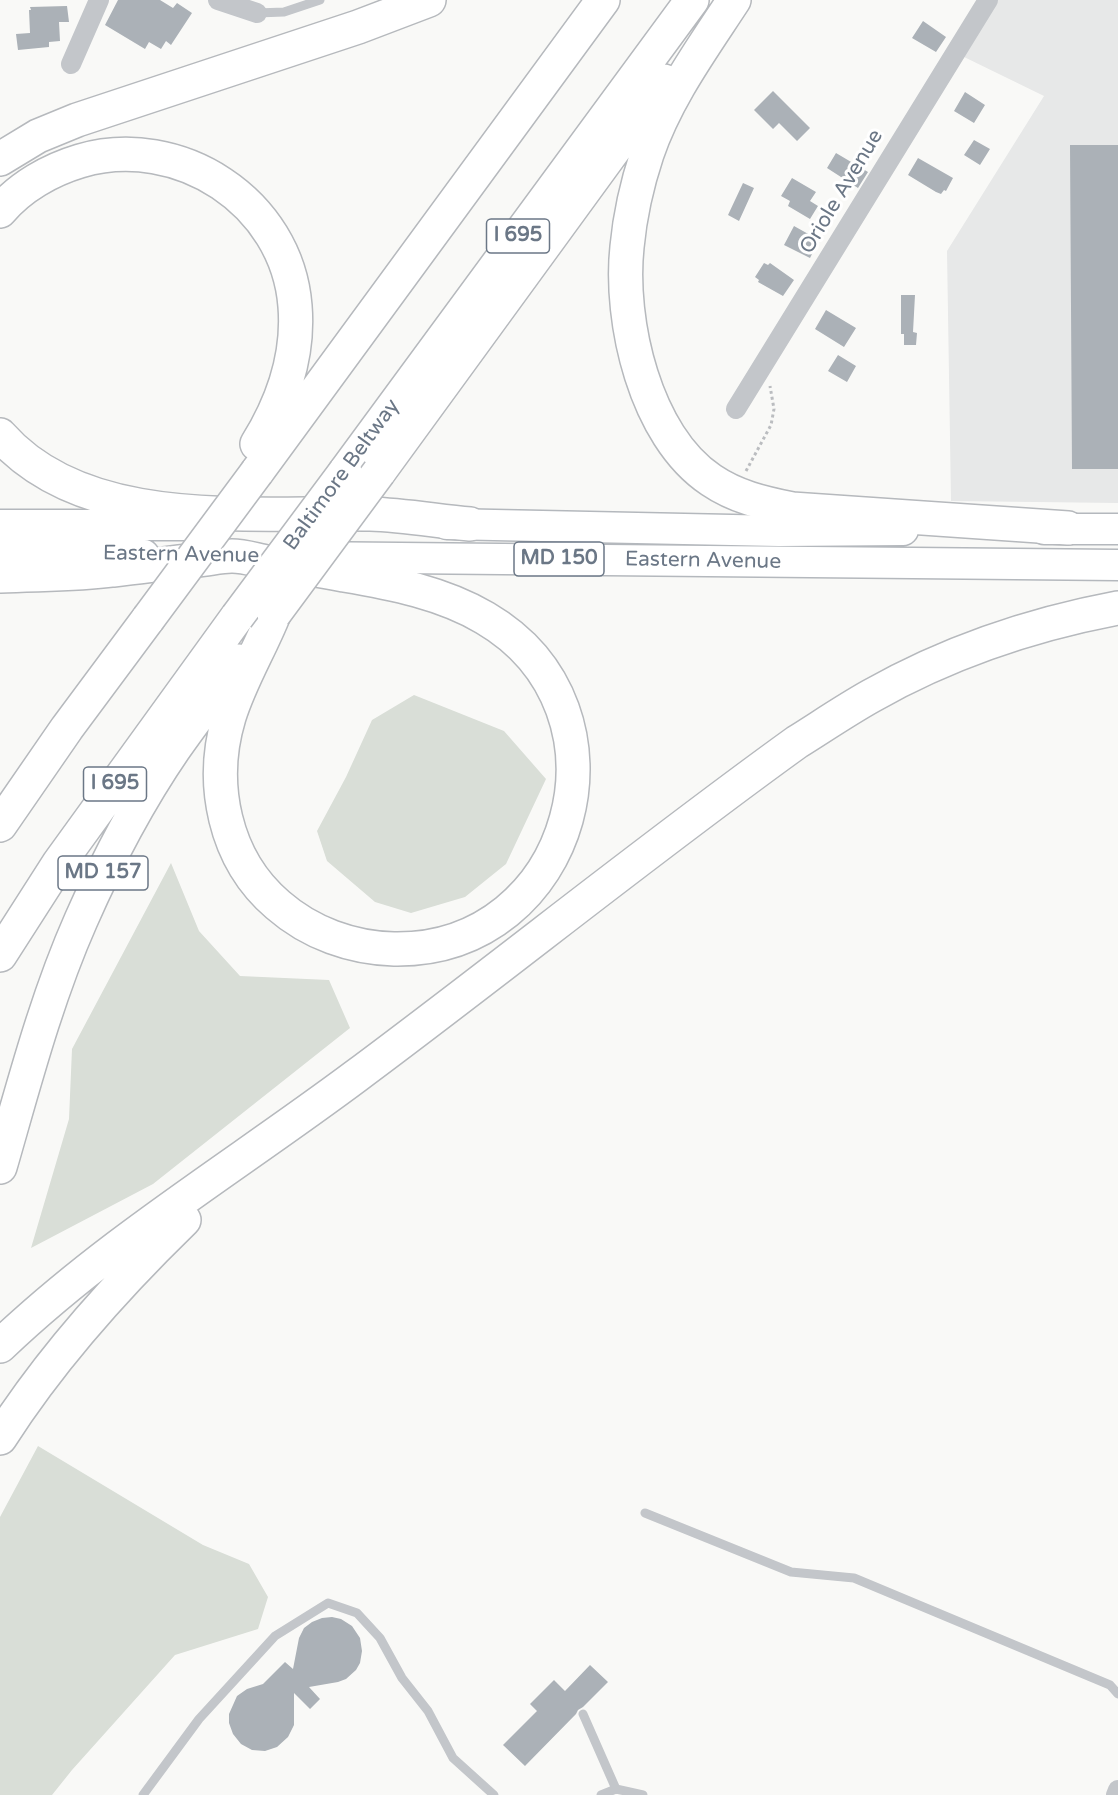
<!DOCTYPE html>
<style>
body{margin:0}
canvas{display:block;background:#f9f9f7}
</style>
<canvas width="1118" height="1795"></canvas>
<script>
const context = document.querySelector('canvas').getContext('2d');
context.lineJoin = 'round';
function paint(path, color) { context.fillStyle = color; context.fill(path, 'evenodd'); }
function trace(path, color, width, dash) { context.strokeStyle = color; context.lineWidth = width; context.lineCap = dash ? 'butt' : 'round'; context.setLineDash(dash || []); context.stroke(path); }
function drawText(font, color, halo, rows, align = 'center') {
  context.font = font + ' "Varela Round",sans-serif'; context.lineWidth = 6; context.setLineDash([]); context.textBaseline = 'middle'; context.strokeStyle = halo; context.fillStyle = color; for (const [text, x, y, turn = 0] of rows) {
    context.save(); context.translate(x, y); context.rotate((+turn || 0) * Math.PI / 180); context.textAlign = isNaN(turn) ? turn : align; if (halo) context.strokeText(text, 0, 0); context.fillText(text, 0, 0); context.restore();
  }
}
const built = new Path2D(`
 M996 0H1118V503L951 501 947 251 1044 96 960 55Z`);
const green = new Path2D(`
 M414 695 504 731 546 779 506 864 465 897 411 913 375 902 327 861 317 831 346 777 372 720Z
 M171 863 199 931 240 976 329 980 350 1028 153 1184 31 1248 69 1119 72 1049Z
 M38 1446 203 1545 249 1564 268 1597 258 1629 175 1655 72 1770 52 1795H0V1517Z`);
const building = new Path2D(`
 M118 0H160L173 8 177 3 192 13 171 45 166 41 161 49 149 42 145 49 105 25Z
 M67 6 69 22H59L60 41 49 42V47L18 50 16 34 30 33 29 10H31L30 7Z
 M923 21 946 37 936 52 912 38Z
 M773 91 810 128 797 141 779 123 773 129 754 110Z
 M965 92 985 105 974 123 954 111Z
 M974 140 990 149 980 165 964 155Z
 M1070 145H1118V469H1072Z
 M836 153 868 172 858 188 827 168Z
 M918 158 953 178 946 191 944 190 941 194 936 192 908 175Z
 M792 178 816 192 810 201 818 206 810 219 788 206 790 201 781 196Z
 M743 183 754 188 739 221 728 215Z
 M794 226 819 240 810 258 784 245Z
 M764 263 768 265 770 263 794 280 783 296 758 282 759 280 755 277Z
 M901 295H915L913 332 917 333 916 345H904V334H901Z
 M826 310 856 328 844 347 815 329Z
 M838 355 856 366 847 382 828 371Z
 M332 1617 341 1619 352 1626 360 1638 362 1651 360 1663 356 1670 346 1679 338 1682 309 1687 320 1699 310 1709 294 1693V1725L288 1737 277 1747 265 1751 252 1750 241 1744 233 1734 229 1723V1714L237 1696 247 1689 263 1684 285 1662 293 1669 299 1638 304 1628 312 1622 322 1618Z
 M590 1665 608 1682 583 1707 578 1710 576 1714 525 1766 503 1745 537 1711 530 1704 554 1680 565 1691Z`);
const path = new Path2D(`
 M746 471 771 425 774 409 770 386`);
const service = new Path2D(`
 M257 13 284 12 320 0
 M645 1513 791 1572 854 1578 1110 1685 1118 1694
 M583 1714 616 1789
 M143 1795 199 1719 275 1636 328 1603 357 1613 380 1638 402 1678 428 1711 453 1758 494 1795
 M601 1795 616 1789 643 1795`);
const minor = new Path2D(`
 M218 0 257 13
 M71 64 99 0
 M736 409 988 0
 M1116 1795 1118 1790`);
const primary = new Path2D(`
 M447 524 779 531 903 530
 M0 525H201
 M1044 529H1118
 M0 551 144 555
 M297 557 1118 565`);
const motorway = new Path2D(`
 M734 0C702 49 666 98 647 154 637 184 630 215 627 247 619 321 645 436 711 480 736 497 763 503 792 509L1068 528
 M0 159 38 136 77 120 358 27 429 0
 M0 211C20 187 50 170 80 161 179 132 287 202 295 306 299 355 283 402 257 444
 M0 435C86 533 253 511 370 514 403 515 437 521 470 524
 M257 472 603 0
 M345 472 692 0
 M379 472 664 81
 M0 576C38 574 76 575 113 570 141 567 169 563 197 560 209 559 221 556 232 556 244 556 256 560 267 562 293 566 318 570 344 575 392 583 443 593 485 618 642 710 575 952 394 949 352 948 310 933 278 905 224 859 209 783 229 717 240 681 260 649 274 614
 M0 825 67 728 148 619
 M0 955 59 863 237 617
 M0 1167C24 1084 46 999 81 920 107 861 137 803 174 749 195 719 217 690 239 661
 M0 1346C108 1243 237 1165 356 1076 504 966 647 850 797 742 821 727 846 710 871 696 947 653 1033 624 1118 608
 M0 1438C51 1358 115 1287 184 1220`);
const motorwayBridge = new Path2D(`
 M274 614 379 472
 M237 617 345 472
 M148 619 257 472`);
const shields = [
 [518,236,63],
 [559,559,90],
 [115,784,63],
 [103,873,90]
];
const shieldNames = [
 ["I 695",518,236],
 ["MD 150",559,559],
 ["I 695",115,784],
 ["MD 157",103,873]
];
const streetNames = [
 ["Oriole Avenue",842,192,-59],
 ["Baltimore Beltway",342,475,-54],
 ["Eastern Avenue",181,555,1],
 ["Eastern Avenue",703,561,1]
];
paint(built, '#e7e8e8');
paint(green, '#d9ded7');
paint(building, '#abb1b7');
trace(primary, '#b4b8bd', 33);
trace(motorway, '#b6b9bd', 36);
trace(path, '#bbbdc0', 3, [3, 3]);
trace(service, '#c3c6ca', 9);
trace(minor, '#c3c6ca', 20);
trace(primary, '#fff', 30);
trace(motorway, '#fff', 33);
trace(motorwayBridge, '#b6b9bd', 36, []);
trace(motorwayBridge, '#fff', 33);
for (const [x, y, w] of shields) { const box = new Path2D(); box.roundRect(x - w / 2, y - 17, w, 34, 4.5); context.fillStyle = '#fff'; context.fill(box); trace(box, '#6b7786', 1.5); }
drawText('bold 20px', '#6b7786', null, shieldNames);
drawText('21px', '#6b7786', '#fff', streetNames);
</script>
